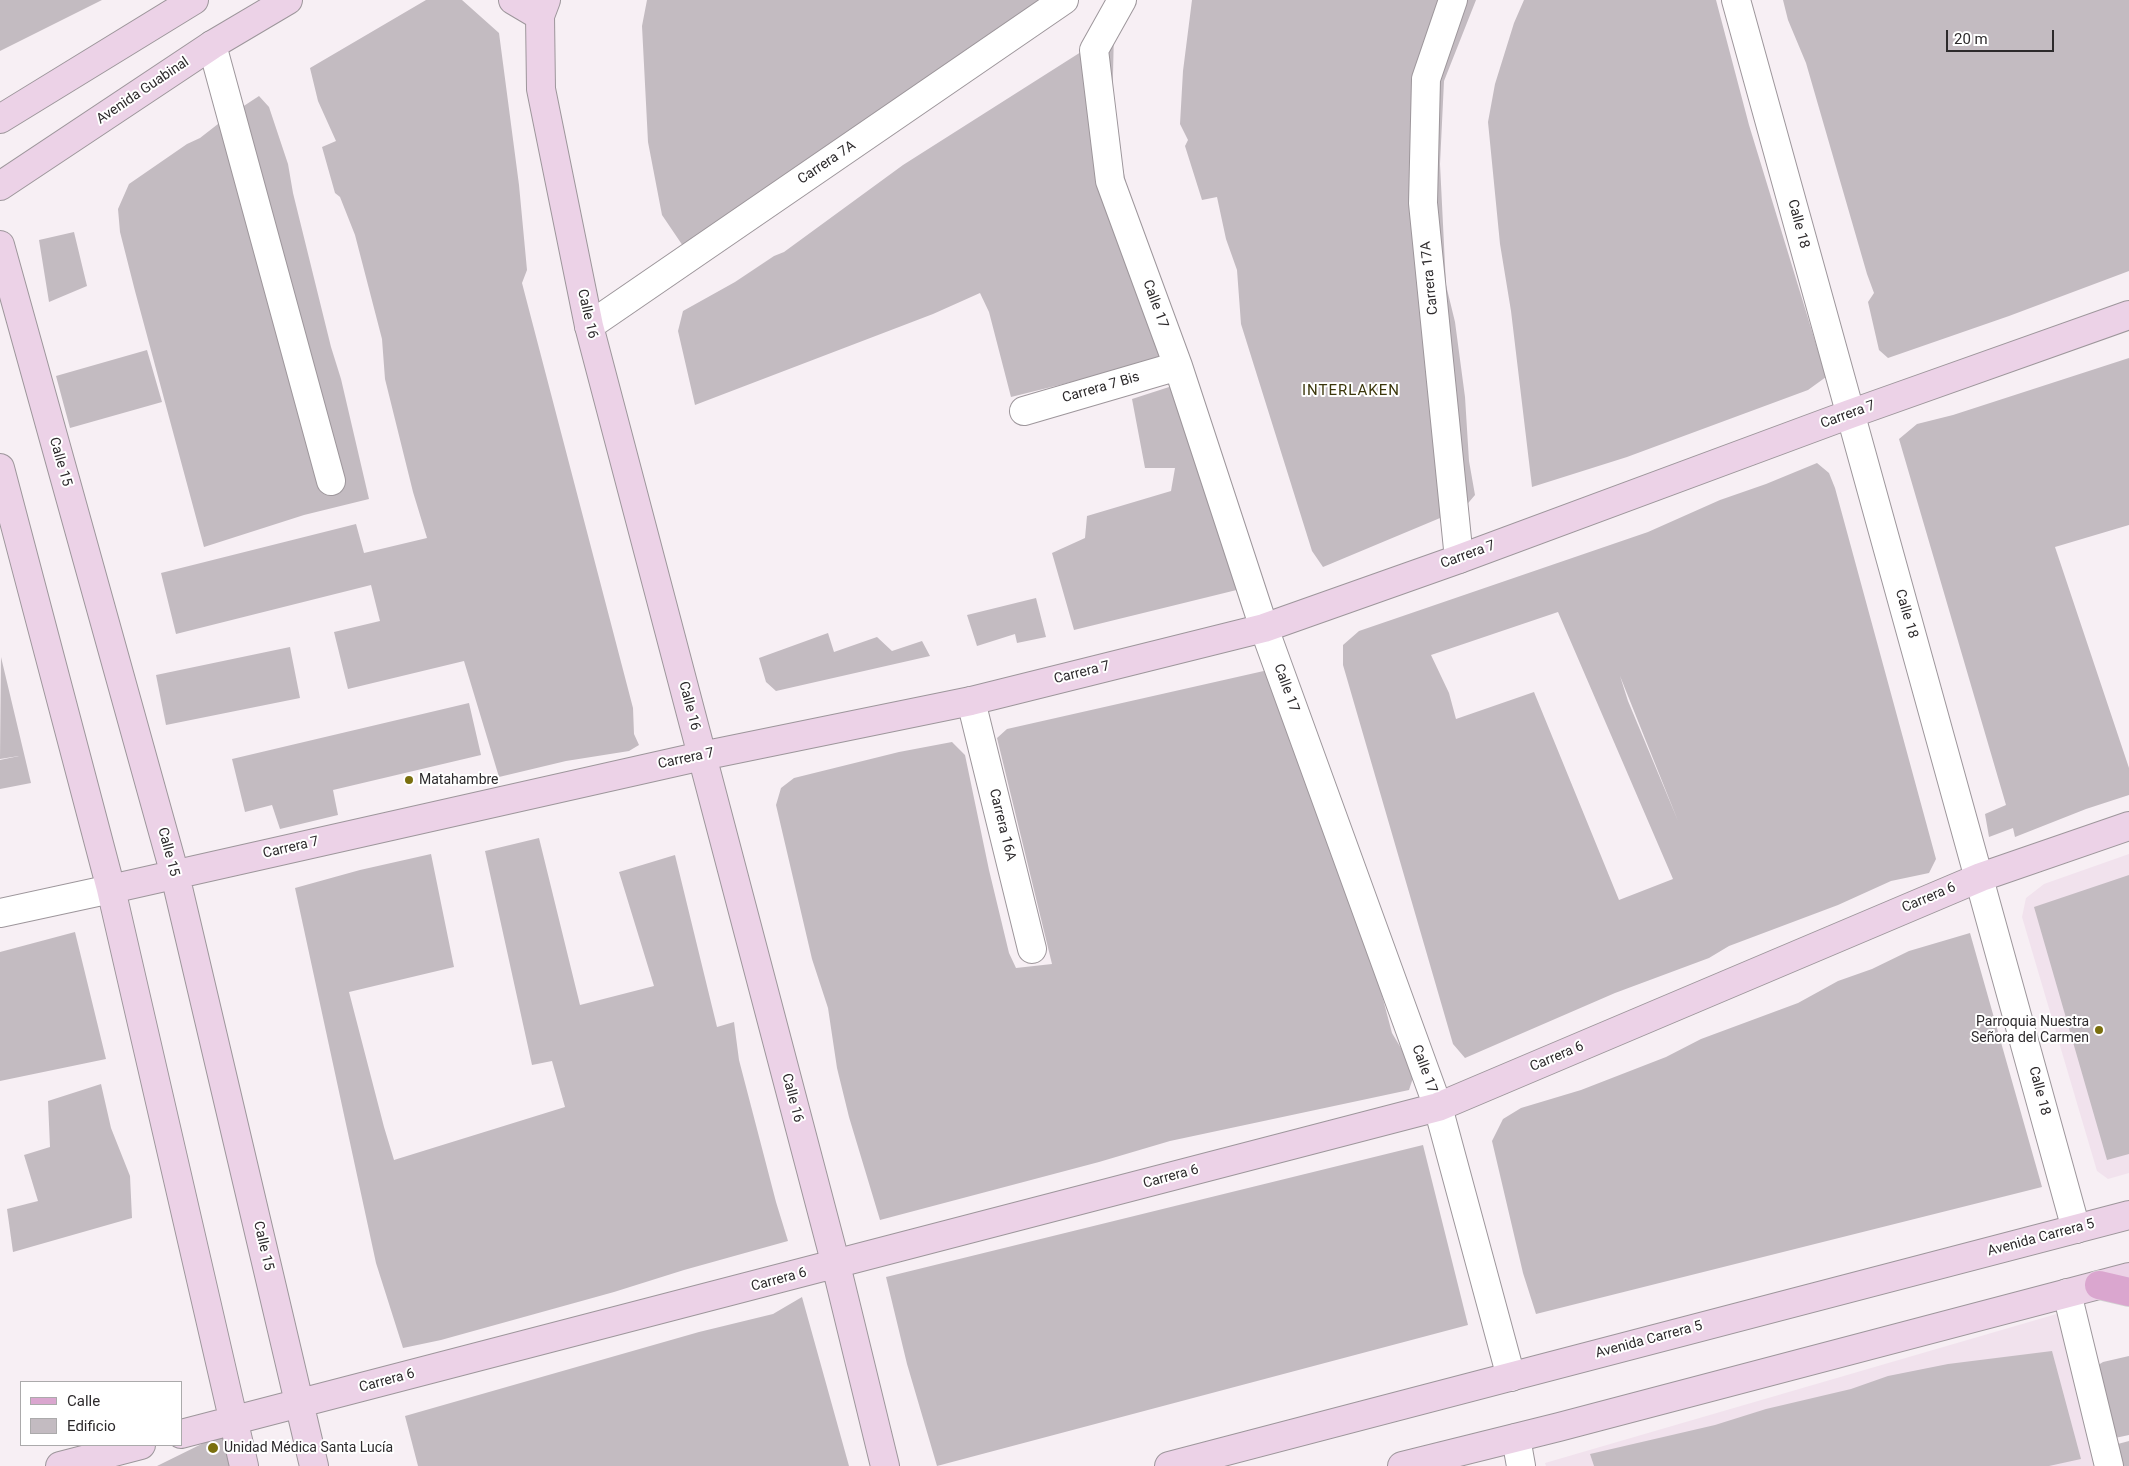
<!DOCTYPE html>
<meta charset="utf-8">
<style>
body{margin:0}
#map{position:relative;width:2129px;height:1466px;overflow:hidden;background:#f7eff4;font-family:Roboto,sans-serif}
canvas{display:block}
.legend{position:absolute;left:20px;top:1381px;width:162px;height:65px;box-sizing:border-box;background:#fff;border:1px solid #abaaab;margin:0;padding:6px 9px;list-style:none;font-size:15px;color:#2d2a2c}
.legend li{display:flex;align-items:center;gap:10px;height:25px}
.legend b{width:25px;border:1px solid #abaaab}
.scale{position:absolute;left:1946px;top:30px;width:108px;height:22px;box-sizing:border-box;border:2px solid #2d2a2c;border-top:0;padding-left:6px;font-size:15px;line-height:18px;white-space:nowrap;color:#2d2a2c;-webkit-text-stroke:4px #fff;paint-order:stroke}
</style>
<div id="map">
<canvas width="2129" height="1466"></canvas>
<ul class="legend">
<li><b style="height:6px;background:#daa6cf"></b>Calle</li>
<li><b style="height:14px;background:#c3bbc1"></b>Edificio</li>
</ul>
<div class="scale">20 m</div>
</div>
<script>
const context = document.querySelector('canvas').getContext('2d');
context.lineJoin = 'round';
function paint(path, color) { context.fillStyle = color; context.fill(path, 'evenodd'); }
function trace(path, color, width, dash) { context.strokeStyle = color; context.lineWidth = width; context.lineCap = dash ? 'butt' : 'round'; context.setLineDash(dash || []); context.stroke(path); }
function drawText(font, color, halo, rows, align = 'center') {
  context.font = font + ' Roboto,sans-serif'; context.lineWidth = 4; context.setLineDash([]); context.textBaseline = 'middle'; context.strokeStyle = halo; context.fillStyle = color; for (const [text, x, y, turn = 0] of rows) {
    context.save(); context.translate(x, y); context.rotate((+turn || 0) * Math.PI / 180); context.textAlign = isNaN(turn) ? turn : align; if (halo) context.strokeText(text, 0, 0); context.fillText(text, 0, 0); context.restore();
  }
}
const built = new Path2D(`
 M2129 854V1173L2108 1179 2097 1171 2022 917 2026 898 2044 884Z
 M2060 1313 2097 1466H1546L1545 1463Z`);
const building = new Path2D(`
 M0 0H102L0 51Z
 M426 0H462L499 33 519 185 527 270 522 283 633 708 634 734 639 745 629 751 566 761 499 777 464 661 348 689 334 632 380 621 371 585 176 634 161 573 356 524 364 553 427 538 413 492 385 379 382 339 355 235 340 197 335 193 322 147 336 141 318 101 310 68Z
 M647 0H1042L683 246 662 215 648 142 642 26Z
 M1192 0H1476L1444 81 1440 164 1446 285 1455 322 1465 397 1469 461 1475 495 1464 508 1323 567 1312 551 1241 324 1237 270 1226 239 1217 197 1202 200 1185 146 1188 140 1180 124 1183 71Z
 M1524 0H1716L1749 125 1826 377 1808 390 1627 457 1532 487 1511 311 1500 244 1488 122 1495 84 1514 23Z
 M1783 0H2129V271L2009 316 1888 358 1879 350 1868 302 1874 293 1867 274 1806 63 1788 20Z
 M1114 31 1112 118 1133 215 1188 353 1011 397 989 312 980 293 933 314 695 405 678 331 683 311 735 282 774 256 784 252 903 165Z
 M259 96 269 107 288 164 293 193 331 347 341 379 369 499 304 515 204 547 135 291 120 232 118 209 129 184 187 144 200 138 227 117Z
 M74 232 87 286 49 302 39 240Z
 M147 350 162 402 70 428 56 376Z
 M2129 358V525L2055 547 2129 768V795L2086 809 2015 837 2013 828 1989 837 1985 814 2006 805 1899 439 1917 424 1953 415Z
 M1197 378 1261 584 1074 630 1052 553 1085 538 1087 516 1171 491 1175 468H1145L1132 399Z
 M1817 463 1829 473 1835 488 1936 859 1929 873 1891 881 1838 905 1729 946 1709 958 1615 993 1465 1058 1453 1044 1343 665V645L1359 631 1648 532 1720 500 1766 484ZM1558 612 1673 879 1619 900 1534 692 1456 719 1449 693 1431 655ZM1620 676 1678 821 1628 701Z
 M1036 598 1046 637 1017 643 1015 634 977 646 967 615Z
 M828 633 834 652 877 637 892 651 922 641 930 656 776 691 766 682 759 658Z
 M290 647 300 698 166 725 156 675Z
 M1 657 31 783 0 789V760L19 756 0 759Z
 M1277 668 1379 984 1392 1033 1415 1072 1409 1090 1170 1141 1099 1162 880 1220 849 1117 837 1068 828 1008 812 959 776 805 781 788 794 778 899 752 952 742 965 755 989 870 1009 953 1016 968 1052 964 997 738 1007 729Z
 M469 703 481 755 333 790 338 815 280 829 272 805 245 812 232 759Z
 M539 838 580 1005 654 986 619 872 675 855 717 1027 734 1022 739 1060 776 1202 788 1241 684 1270 614 1292 441 1340 403 1348 376 1263 295 888 360 870 431 854 454 967 349 992 384 1127 394 1160 565 1107 552 1061 532 1065 485 851Z
 M2129 875V1154L2107 1160 2034 907Z
 M75 932 106 1059 0 1081V952Z
 M1970 933 2042 1187 1536 1314 1523 1273 1492 1141 1503 1119 1521 1108 1581 1090 1666 1057 1701 1039 1798 1003 1838 981 1872 969 1909 951Z
 M101 1084 111 1128 130 1176 132 1218 13 1252 7 1209 38 1201 24 1155 50 1147 48 1101Z
 M1423 1145 1468 1325 937 1466 907 1364 886 1277Z
 M802 1297 849 1466H418L405 1416 699 1332 773 1314Z
 M2052 1351 2081 1459 2049 1466H1594L1590 1454 1715 1425 1766 1409 1851 1389 1888 1376 1948 1364Z
 M2129 1356V1435L2115 1438 2095 1367 2103 1362Z
 M228 1431 239 1466H157Z
 M2129 1441V1466H2119L2114 1445Z`);
const street = new Path2D(`
 M1122 0 1094 50 1110 181 1178 366 1264 628 1438 1107 1511 1377
 M1453 0 1426 79 1423 203 1459 559
 M1736 0C1849 410 1965 819 2076 1229
 M212 45 331 481
 M589 326 1064 0
 M1024 411 1178 366
 M971 701 1032 949
 M0 913 111 889
 M2067 1293 2109 1466
 M1516 1438 1521 1466`);
const secondary = new Path2D(`
 M513 0 540 16
 M546 0 540 16 541 89 589 326 836 1265 885 1466
 M0 119 194 0
 M0 186 212 45 288 0
 M0 245 175 875 314 1466
 M0 468 111 889 244 1466
 M111 889 702 756 971 701 1264 628 1459 559 1850 414 2129 315
 M181 1434 1438 1107 1981 877 2129 826
 M60 1466 141 1445
 M1169 1466 2129 1215
 M1402 1466 1559 1427 2129 1277`);
const primary = new Path2D(`
 M2099 1285 2129 1292`);
const markers = [
 [409,780,5,"#7a6f0e"],
 [2099,1030,5,"#7a6f0e"],
 [213,1448,6,"#7a6f0e"]
];
const streetNames = [
 ["Avenida Guabinal",143,91,-34],
 ["Carrera 7A",827,163,-34],
 ["Calle 18",1798,224,75],
 ["Carrera 17A",1430,278,-96],
 ["Calle 17",1155,304,70],
 ["Calle 16",587,314,77],
 ["Carrera 7 Bis",1101,388,-16],
 ["Carrera 7",1848,415,-20],
 ["Calle 15",60,462,74],
 ["Carrera 7",1468,555,-20],
 ["Calle 18",1906,614,74],
 ["Carrera 7",1082,673,-14],
 ["Calle 17",1286,688,70],
 ["Calle 16",689,706,75],
 ["Carrera 7",686,759,-12],
 ["Carrera 16A",1002,825,76],
 ["Carrera 7",291,848,-13],
 ["Calle 15",168,852,75],
 ["Carrera 6",1929,898,-23],
 ["Carrera 6",1557,1057,-23],
 ["Calle 17",1424,1069,70],
 ["Calle 18",2039,1091,75],
 ["Calle 16",792,1098,75],
 ["Carrera 6",1171,1177,-15],
 ["Avenida Carrera 5",2041,1238,-15],
 ["Calle 15",263,1246,77],
 ["Carrera 6",779,1280,-15],
 ["Avenida Carrera 5",1649,1340,-15],
 ["Carrera 6",387,1381,-15]
];
const poiNames = [
 ["Matahambre",419,780],
 ["Parroquia Nuestra",2089,1022,"right"],
 ["Señora del Carmen",2089,1038,"right"],
 ["Unidad Médica Santa Lucía",224,1448]
];
const neighbourhoodNames = [
 ["INTERLAKEN",1351,391]
];
paint(built, '#f1e2ed');
paint(building, '#c3bbc1');
trace(street, '#9d969b', 30);
trace(secondary, '#9d969b', 30);
trace(primary, '#d1d0d1', 30);
trace(street, '#fff', 28);
trace(secondary, '#ecd2e7', 28);
trace(primary, '#daa6cf', 28);
for (const [x, y, r, color] of markers) { const dot = new Path2D(); dot.arc(x, y, r, 0, 2 * Math.PI); context.fillStyle = color; context.fill(dot); trace(dot, '#fff', 2); }
drawText('14px', '#2d2a2c', '#fff', streetNames);
drawText('14px', '#2d2a2c', '#fff', poiNames, 'left');
context.letterSpacing = '1px';
drawText('15px', '#3b360b', '#fff', neighbourhoodNames);
context.letterSpacing = '0px';
</script>
